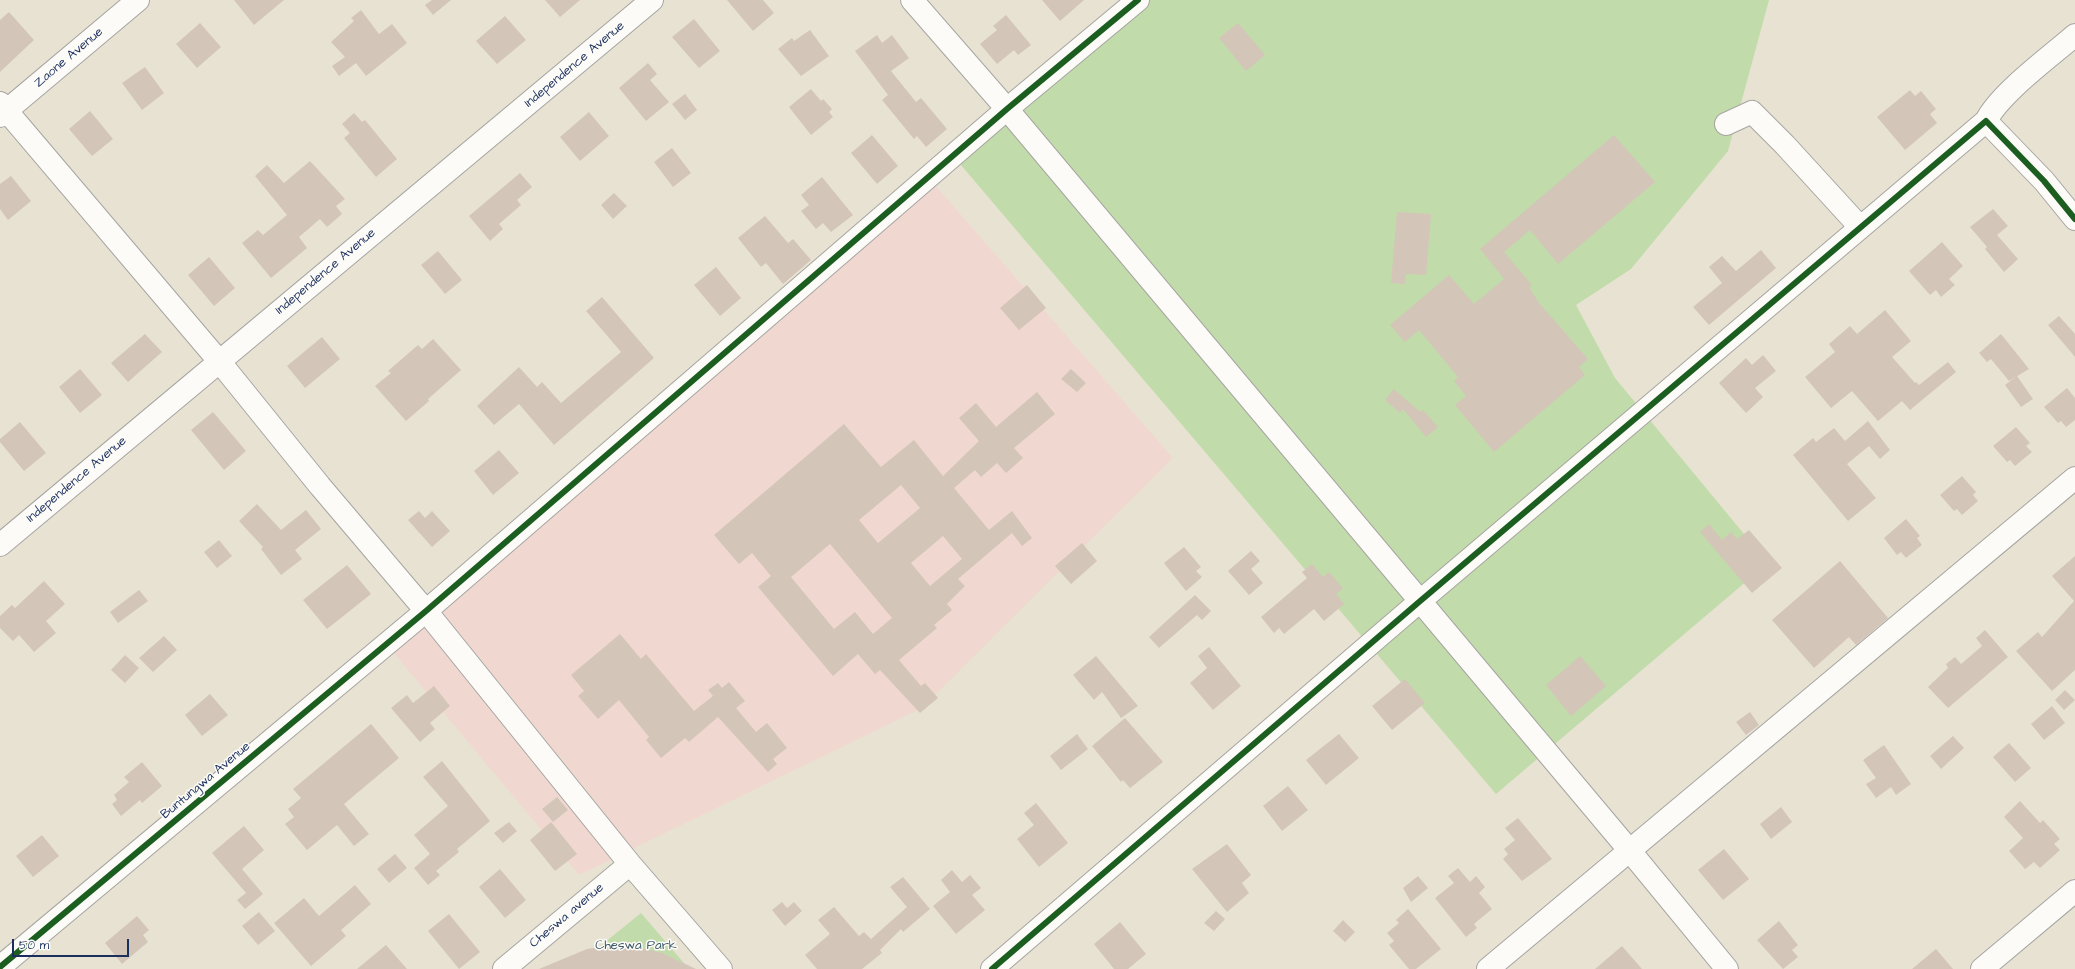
<!DOCTYPE html>
<style>
body{margin:0}
#map{position:relative;width:2075px;height:969px;overflow:hidden;background:#e8e2d2;font-family:"Architects Daughter",sans-serif}
canvas{display:block}
.scale{position:absolute;left:12px;top:939px;width:117px;height:18px;box-sizing:border-box;border:2px solid #1b2f5e;border-top:0;padding-left:5px;font-size:12px;line-height:14px;white-space:nowrap;color:#1b2f5e;-webkit-text-stroke:3px #fdfcf7;paint-order:stroke}
</style>
<div id="map">
<canvas width="2075" height="969"></canvas>
<div class="scale">50 m</div>
</div>
<script>
const context = document.querySelector('canvas').getContext('2d');
context.lineJoin = 'round';
function paint(path, color) { context.fillStyle = color; context.fill(path, 'evenodd'); }
function trace(path, color, width, dash) { context.strokeStyle = color; context.lineWidth = width; context.lineCap = dash ? 'butt' : 'round'; context.setLineDash(dash || []); context.stroke(path); }
function drawText(font, color, halo, rows, align = 'center') {
  context.font = font + ' "Architects Daughter",sans-serif'; context.lineWidth = 3; context.setLineDash([]); context.textBaseline = 'middle'; context.strokeStyle = halo; context.fillStyle = color; for (const [text, x, y, turn = 0] of rows) {
    context.save(); context.translate(x, y); context.rotate((+turn || 0) * Math.PI / 180); context.textAlign = isNaN(turn) ? turn : align; if (halo) context.strokeText(text, 0, 0); context.fillText(text, 0, 0); context.restore();
  }
}
const built = new Path2D(`
 M928 177 1173 458 922 708 579 875 383 640Z`);
const green = new Path2D(`
 M1126 0H1769L1728 151 1631 269 1576 305 1615 378 1768 563 1496 794 949 151Z
 M641 913 689 969H572Z`);
const building = new Path2D(`
 M234 0H284L254 25Z
 M432 0H451L433 15 425 5Z
 M545 0H580L560 17Z
 M727 0H763L774 13 753 31Z
 M1042 0H1084L1060 21Z
 M361 10 379 34 392 24 407 43 366 76 356 63 339 76 332 66 345 57 331 42 354 21 351 18Z
 M9 12 34 40 0 72V20Z
 M1006 15 1031 45 1018 55 1014 50 997 64 980 44 997 30 993 26Z
 M505 16 526 40 497 64 476 41Z
 M694 19 720 51 699 68 672 37Z
 M200 23 221 47 197 68 176 44Z
 M1238 23 1265 55 1246 71 1219 38Z
 M810 30 829 56 801 76 778 49 792 38 794 41Z
 M877 35 882 43 892 35 909 58 891 71 916 102 921 98 947 129 926 147 917 136 914 139 882 100 888 95 855 51Z
 M648 63 657 74 650 80 669 102 646 121 619 88Z
 M145 67 164 93 142 110 122 83Z
 M811 89 821 101 823 99 832 109 829 112 833 117 811 135 789 107Z
 M1910 90 1915 96 1921 91 1936 109 1930 114 1937 123 1905 150 1877 117Z
 M685 94 697 110 685 120 672 104Z
 M90 111 113 139 92 156 69 129Z
 M589 112 609 136 580 161 560 137Z
 M354 113 362 122 365 120 397 159 376 177 344 138 350 133 342 124Z
 M872 135 898 166 877 184 851 153Z
 M1614 135 1655 182 1558 264 1530 230 1504 252 1532 285 1529 287 1539 303 1588 359 1579 367 1585 375 1494 452 1455 405 1466 396 1454 381 1458 377 1419 330 1405 342 1390 325 1449 275 1474 304 1504 279 1480 249Z
 M672 148 691 173 673 187 654 162Z
 M310 161 345 199 336 206 342 214 327 227 320 219 299 237 307 248 271 278 242 243 258 230 263 235 287 215 255 176 267 165 284 183Z
 M520 173 532 187 517 200 521 205 499 224 503 229 490 241 469 216Z
 M11 176 31 201 8 220 0 209V184Z
 M822 177 853 215 831 232 823 223 816 229 801 211 809 205 801 195Z
 M614 193 627 206 613 219 601 205Z
 M1993 209 2008 226 1997 235 2018 259 2004 272 1985 249 1987 247 1970 227Z
 M1397 212 1431 214 1426 275 1406 274 1405 284 1391 283Z
 M765 216 788 243 793 239 811 260 783 284 766 263 761 267 738 238Z
 M1942 242 1963 266 1949 279 1955 285 1941 297 1936 290 1930 295 1909 271Z
 M1761 250 1776 268 1709 325 1693 307 1722 283 1709 267 1722 256 1736 271Z
 M438 251 462 280 445 294 421 265Z
 M209 257 235 288 214 306 188 275Z
 M716 267 741 298 720 316 694 285Z
 M1027 285 1046 308 1019 330 1000 308Z
 M602 297 654 358 554 445 519 404 494 425 477 406 519 367 537 387 542 382 561 403 621 352 586 311Z
 M1885 310 1911 341 1892 357 1915 383 1916 382 1919 385 1948 362 1956 372 1910 410 1902 401 1878 421 1852 391 1831 408 1805 377 1835 352 1829 344 1850 326 1857 334Z
 M2059 316 2075 334V357L2048 325Z
 M145 334 162 352 128 382 111 363Z
 M2001 334 2029 369 2009 381 1991 359 1987 362 1979 353Z
 M322 337 340 359 305 388 287 366Z
 M433 339 461 370 428 399 429 401 406 421 375 386 391 373 388 371 418 345 422 349Z
 M1763 355 1776 371 1755 388 1763 397 1746 413 1719 383 1746 358 1752 365Z
 M80 369 102 395 80 413 59 387Z
 M1071 369 1086 383 1077 392 1061 379Z
 M2017 376 2033 399 2021 407 2005 385Z
 M2067 388 2075 398V420L2066 427 2061 421 2058 423 2044 407Z
 M1394 389 1420 412 1423 410 1438 427 1426 437 1403 409 1400 413 1385 400Z
 M1037 392 1055 414 1014 448 1023 458 1006 473 997 463 981 477 975 470 954 488 989 530 1012 511 1032 538 1022 546 1012 533 958 579 965 586 947 604 952 610 934 625 937 628 899 660 921 686 925 683 938 698 920 713 880 670 875 674 858 654 833 676 758 587 771 576 752 553 739 564 714 535 844 424 881 467 914 440 943 476 979 441 959 418 976 403 996 427ZM901 485 920 508 878 543 859 520ZM943 536 962 559 930 586 911 563ZM830 544 892 618 873 634 855 612 834 629 791 577Z
 M213 412 246 451 224 470 191 430Z
 M1868 421 1890 450 1880 459 1869 446 1847 464 1876 498 1848 521 1793 455 1813 438 1816 442 1834 428 1845 441Z
 M20 422 46 453 24 471 0 442V439Z
 M2016 427 2030 443 2026 446 2032 452 2015 466 2010 460 2007 462 1993 446Z
 M499 450 519 473 493 495 474 471Z
 M1962 476 1976 492 1973 495 1978 501 1962 515 1957 509 1954 511 1940 495Z
 M257 504 281 530 306 510 321 529 295 550 302 559 281 575 261 549 263 547 239 521Z
 M419 511 425 518 432 511 450 531 432 547 408 520Z
 M1906 519 1920 536 1917 538 1922 545 1906 558 1901 552 1897 555 1884 538Z
 M1709 524 1722 540 1731 532 1737 539 1749 530 1782 568 1752 593 1700 532Z
 M219 540 232 556 217 568 204 552Z
 M1082 543 1097 561 1071 584 1055 566Z
 M1184 547 1201 567 1196 571 1202 577 1186 591 1164 563Z
 M1251 551 1260 561 1251 569 1263 583 1249 595 1228 571Z
 M2075 556V670L2052 691 2016 651 2038 632 2042 637 2074 601 2052 576Z
 M1840 561 1888 618 1856 645 1849 637 1814 668 1772 620Z
 M1312 564 1323 577 1329 572 1343 588 1336 594 1344 604 1324 621 1314 609 1284 634 1279 628 1274 633 1261 617 1307 578 1302 572Z
 M347 565 371 594 327 629 303 600Z
 M44 581 65 604 46 621 56 633 34 652 19 635 13 641 0 628V616L12 605 15 608Z
 M139 590 148 601 118 623 110 612Z
 M1195 595 1211 611 1202 620 1197 615 1159 648 1149 637Z
 M1985 630 2008 657 1948 708 1928 687 1948 668 1946 664 1955 657 1961 664 1982 646 1976 638Z
 M620 634 641 659 646 654 694 711 713 696 708 690 718 683 722 688 729 682 745 701 736 708 756 732 767 723 787 748 773 759 777 764 768 772 718 717 689 742 685 738 661 758 646 740 649 737 619 700 598 719 578 696 584 691 571 675Z
 M164 636 177 650 153 672 139 658Z
 M1209 647 1241 686 1213 710 1190 683 1207 668 1198 656Z
 M125 655 139 668 125 683 111 670Z
 M1096 656 1138 706 1121 718 1102 692 1094 700 1073 675Z
 M1580 656 1606 686 1571 716 1546 685Z
 M1405 679 1425 703 1392 730 1372 706Z
 M434 686 450 706 430 723 435 729 420 742 391 708 407 695 413 703Z
 M2065 690 2075 700 2064 710 2055 700Z
 M210 694 228 715 202 736 185 715Z
 M2052 706 2065 723 2044 740 2031 724Z
 M1750 712 1759 725 1746 735 1736 722Z
 M1125 718 1163 762 1130 788 1123 780 1121 782 1092 746Z
 M371 724 399 758 344 804 369 834 354 846 337 825 307 850 285 824 294 817 288 809 301 798 293 789Z
 M1077 734 1088 749 1061 770 1050 756Z
 M1339 734 1359 758 1326 785 1306 760Z
 M1953 736 1964 748 1941 769 1930 756Z
 M2009 743 2031 768 2015 782 1993 757Z
 M1884 745 1911 784 1896 795 1891 787 1876 798 1866 784 1876 778 1863 760Z
 M442 761 490 821 457 849 459 852 436 871 440 875 428 885 414 868 430 854 414 835 448 806 423 777Z
 M142 762 162 786 142 803 140 800 121 816 112 804 117 800 114 795 129 782 124 777Z
 M1288 786 1308 810 1282 831 1263 806Z
 M557 797 568 810 553 822 542 809Z
 M2020 801 2040 823 2043 820 2060 839 2054 844 2060 850 2040 868 2034 862 2025 869 2009 851 2023 838 2004 817Z
 M1036 803 1068 843 1039 867 1017 839 1034 825 1024 813Z
 M1781 807 1792 822 1771 839 1760 824Z
 M1518 818 1552 859 1522 881 1503 859 1508 854 1504 849 1515 840 1505 828Z
 M509 822 517 831 503 843 494 833Z
 M551 822 577 854 555 871 530 840Z
 M244 826 264 850 242 869 263 894 245 909 237 900 246 893 212 853Z
 M42 835 59 856 33 877 16 856Z
 M1227 844 1251 875 1242 883 1249 893 1227 912 1192 869Z
 M1724 849 1749 879 1723 900 1698 870Z
 M395 854 407 868 389 883 377 869Z
 M1458 868 1470 882 1476 876 1485 887 1479 893 1492 909 1474 924 1477 928 1466 937 1435 898 1454 883 1448 876Z
 M500 869 526 900 505 918 479 887Z
 M952 870 962 882 970 875 981 888 972 895 985 910 956 934 933 906 950 892 941 880Z
 M1418 876 1428 888 1411 902 1403 888Z
 M903 877 930 909 903 932 901 929 880 950 882 953 862 969H817L805 955 830 934 818 920 834 907 859 936 864 932 871 939 907 907 890 887Z
 M355 885 371 904 341 930 346 936 311 966 274 923 304 898 319 916Z
 M782 902 787 908 794 902 802 911 785 926 772 910Z
 M1408 909 1441 949 1416 969H1409L1389 945 1394 941 1387 933 1399 923 1396 920Z
 M1216 911 1225 919 1214 931 1204 923Z
 M259 912 275 931 258 945 242 926Z
 M449 914 480 952 459 969 428 931Z
 M137 916 149 930 143 935 148 942 122 964 105 943Z
 M1343 920 1355 932 1345 942 1333 931Z
 M1779 921 1798 945 1792 950 1798 957 1783 969 1757 940Z
 M1120 922 1146 954 1128 969H1114L1094 944Z
 M386 945 407 969H357Z
 M615 945 634 946 662 953 696 969H539L587 949Z
 M1622 946 1642 969H1595Z
 M1936 949 1953 969H1912Z`);
const minor = new Path2D(`
 M912 0 1007 109 1630 851 1727 969
 M0 103 219 361 320 486 426 611 630 864 721 969
 M0 116 138 0
 M1986 121C2000 93 2050 57 2075 35
 M1726 124 1752 112 1785 145 1860 227
 M0 545 652 0
 M0 967 426 611 1007 109 1138 0
 M504 969 630 864
 M992 969 1419 602 1986 121 2044 181 2075 219
 M1488 969 2075 478
 M1982 969 2075 891`);
const cycleway = new Path2D(`
 M0 967 426 611 1007 109 1138 0
 M992 969 1419 602 1986 121 2044 181 2075 219`);
const streetNames = [
 ["Zaone Avenue",69,58,-40],
 ["Independence Avenue",575,65,-40],
 ["Independence Avenue",326,272,-40],
 ["Independence Avenue",77,480,-40],
 ["Buntungwa Avenue",206,781,-40],
 ["Cheswa avenue",567,916,-40]
];
const parkNames = [
 ["Cheswa Park",636,946]
];
paint(built, '#f0d8d1');
paint(green, '#c1dcaa');
paint(building, '#d4c5b9');
trace(minor, '#a6a5a2', 24);
trace(minor, '#fcfbf8', 22);
trace(cycleway, '#1b5e20', 6);
drawText('13px', '#1b2f5e', '#fdfcf7', streetNames);
drawText('13px', '#3c5969', '#fdfcf7', parkNames);
</script>
